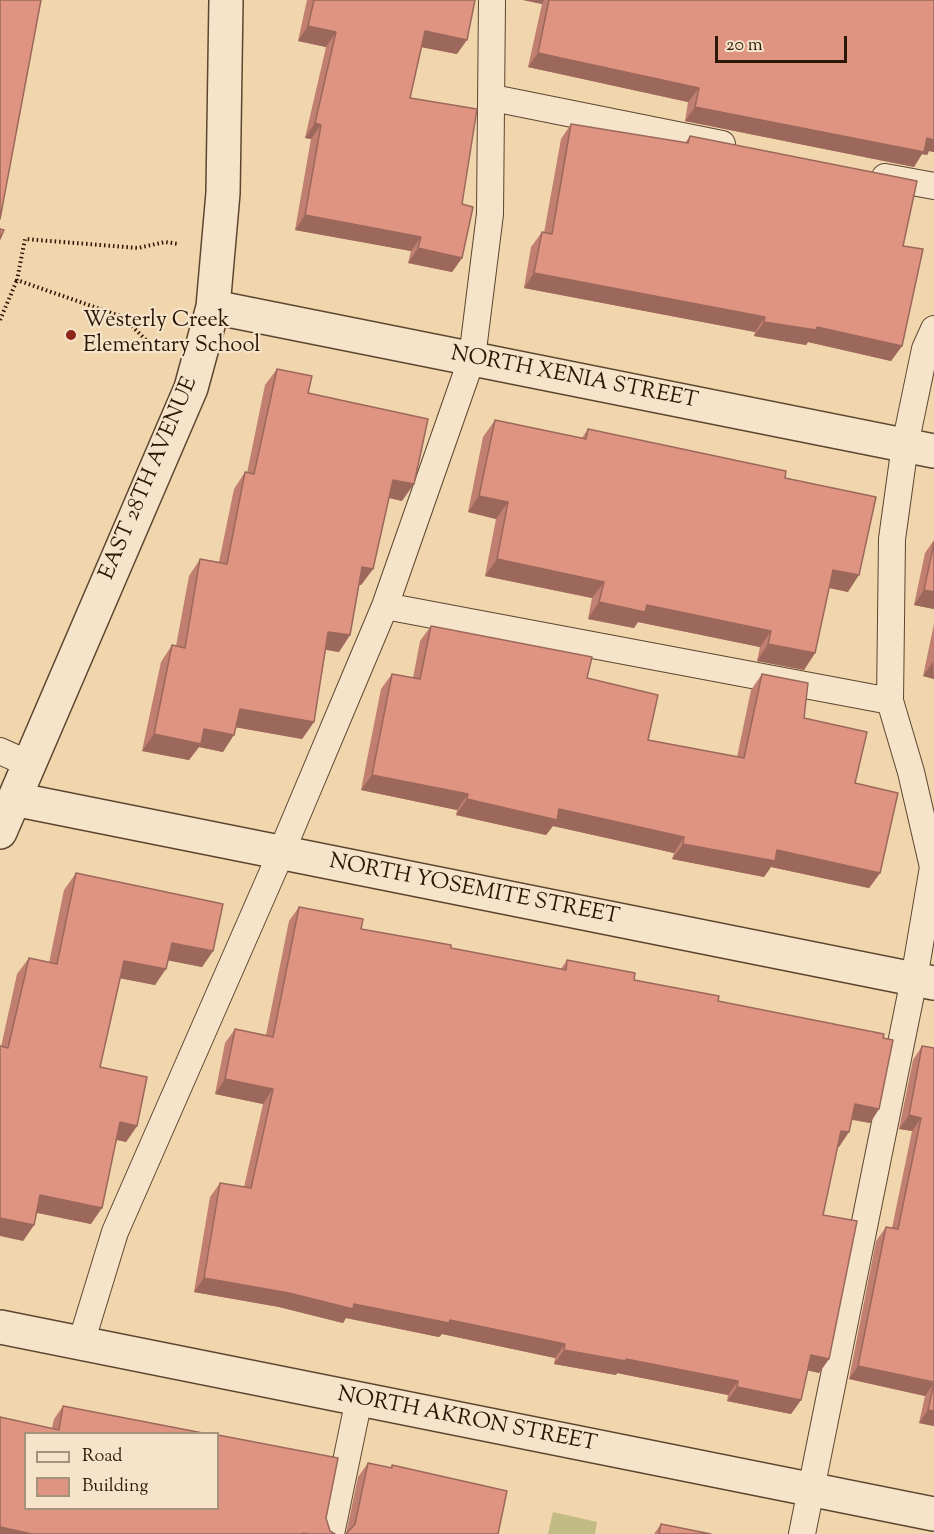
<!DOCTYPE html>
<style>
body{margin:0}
#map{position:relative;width:934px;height:1534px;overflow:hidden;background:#f0d5ad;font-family:"Sorts Mill Goudy",serif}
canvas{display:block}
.legend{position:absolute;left:24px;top:1432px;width:195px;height:78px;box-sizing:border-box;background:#f5e4ca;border:2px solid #a5927b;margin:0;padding:8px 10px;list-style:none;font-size:18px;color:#2c1605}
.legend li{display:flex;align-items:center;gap:12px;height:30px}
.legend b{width:30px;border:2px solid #a5927b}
.scale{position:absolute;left:715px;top:36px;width:132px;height:27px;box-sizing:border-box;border:3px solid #2c1605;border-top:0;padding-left:8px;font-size:18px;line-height:21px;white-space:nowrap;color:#2c1605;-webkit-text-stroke:4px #f5e4ca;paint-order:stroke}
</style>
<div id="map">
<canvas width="934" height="1534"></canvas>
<ul class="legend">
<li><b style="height:8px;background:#f5e4ca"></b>Road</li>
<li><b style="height:16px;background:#df9482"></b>Building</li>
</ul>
<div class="scale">20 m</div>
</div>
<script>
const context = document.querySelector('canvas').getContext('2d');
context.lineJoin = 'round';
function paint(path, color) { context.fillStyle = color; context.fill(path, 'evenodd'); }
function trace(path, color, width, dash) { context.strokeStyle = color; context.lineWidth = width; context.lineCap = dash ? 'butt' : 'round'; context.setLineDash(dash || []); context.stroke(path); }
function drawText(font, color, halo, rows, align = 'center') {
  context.font = font + ' "Sorts Mill Goudy",serif'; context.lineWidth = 4.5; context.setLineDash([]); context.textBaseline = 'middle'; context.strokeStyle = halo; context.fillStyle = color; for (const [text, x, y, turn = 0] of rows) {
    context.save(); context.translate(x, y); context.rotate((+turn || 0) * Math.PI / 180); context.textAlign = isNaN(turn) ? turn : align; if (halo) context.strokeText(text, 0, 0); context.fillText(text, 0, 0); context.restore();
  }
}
const green = new Path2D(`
 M553 1512 597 1522 595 1534H548Z`);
const path = new Path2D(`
 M0 320 17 280
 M163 344 147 341 123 317 17 280 25 239 138 248 165 242 179 244`);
const service = new Path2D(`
 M493 98 722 144
 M885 177 934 186
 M385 606 890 701
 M0 751 29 764
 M81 1343 115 1232 281 853 385 606 472 358 490 214 492 0
 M331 1534 359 1399
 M802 1534 914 979 933 867 911 772 890 701 892 539 905 445 925 349 934 329`);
const minor = new Path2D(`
 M213 307 934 451
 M14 799 934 983
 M0 832 191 388 213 307 223 193 226 0
 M0 1327 934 1514`);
const wall = new Path2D(`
 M307 0H475L457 54 422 47 410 98 462 204V258L452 272 408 263 411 251 295 230 311 139 305 138 326 47 298 41Z
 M523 0H934V152L929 151 927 155 922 154 914 167 685 121 688 102 528 67 542 4Z
 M571 124 685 143 690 136 903 246 902 346 891 361 808 342 806 345 754 336 755 332 524 288 531 247 542 232 544 233 561 139Z
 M277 369 308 393 402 501 389 498 373 569 361 585H359L350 635 339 652 326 650 314 722 302 739 236 727 223 752 199 747 189 760 142 751 161 662 172 645 176 646 189 576 200 559 219 562 234 489 245 472 247 473 265 385Z
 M495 420 582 438 588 429 785 478 848 592 829 588 815 653 804 670 757 661 760 647 638 622 634 628 588 619 592 598 485 576 496 519 468 512 483 437Z
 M934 540V609L914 605 925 553Z
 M934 624V679L923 676Z
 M431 626 587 678 648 740 737 757 751 690 762 674 804 718 855 783 880 873 869 888 771 867 764 877 672 859 674 853 553 826 546 835 456 815 457 810 361 790 381 689 392 674 413 678 420 641Z
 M76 873 213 951 202 967 168 960 155 985 120 978 100 1067 137 1126 126 1142 117 1140 91 1224 37 1213 34 1225 23 1241 1 1047 17 974 29 958 49 963 64 890Z
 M299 907 361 929 451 948 561 969 567 960 634 980 718 1001 883 1038 879 1109 870 1123 852 1120 839 1147 838 1146 823 1215 829 1359 819 1373 807 1370 801 1400 791 1414 727 1401 728 1395 617 1373 616 1375 554 1364 555 1358 442 1334 439 1337 346 1318 343 1323 279 1307 194 1292 210 1197 220 1183 244 1187 263 1104 215 1094 225 1043 235 1029 266 1035 289 921Z
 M922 1046 934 1048V1426L919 1423 925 1396 849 1379 876 1241 886 1227 892 1228 912 1131 899 1129 913 1060Z
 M63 1406 326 1518 52 1428 54 1419Z
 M368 1463 391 1468 392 1465 498 1534H346L358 1477Z
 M661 1524 711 1534H654Z`);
const shadedWall = new Path2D(`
 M523 0H544L542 4Z
 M308 26 336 32 326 47 298 41Z
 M425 31 467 40 457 54 415 46Z
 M538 53 699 88 688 102 528 67Z
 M695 107 927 138 934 140V152L929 151 927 155 922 154 914 167 685 121Z
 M315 123 321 125 311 139 305 138Z
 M305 215 421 237 411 251 295 230Z
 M418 248 462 258 452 272 408 263Z
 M534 273 765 317 755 332 524 288Z
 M764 322 817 327 902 346 891 361 808 342 806 345 754 336Z
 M393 480 414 484 402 501 381 496Z
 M479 496 508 502 496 519 468 512Z
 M497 559 604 582 592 598 485 576Z
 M362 567 373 569 361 585 351 583Z
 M833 570 859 575 848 592 821 586Z
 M924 590 934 592V609L914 605Z
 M599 602 647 605 771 631 760 647 638 622 634 628 588 619Z
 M328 632 350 635 339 652 317 648Z
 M768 644 815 653 804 670 757 661Z
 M933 662 934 679 923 676Z
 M240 709 314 722 302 739 228 726Z
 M204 729 234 735 223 752 199 747 189 760 142 751 154 734Z
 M372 775 468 794 457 810 361 790Z
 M467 799 559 809 684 837 674 853 553 826 546 835 456 815Z
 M683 844 777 850 880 873 869 888 771 867 764 877 672 859Z
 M172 943 213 951 202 967 161 959Z
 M124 961 166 969 155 985 113 977Z
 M225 1079 273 1089 263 1104 215 1094Z
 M855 1104 879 1109 870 1123 845 1118Z
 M909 1115 921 1118 912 1131 899 1129Z
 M120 1122 137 1126 126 1142 109 1138Z
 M841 1131 849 1132 839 1147 831 1145Z
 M40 1195 102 1208 91 1224 29 1211Z
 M0 1218 34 1225 23 1241 0 1236Z
 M204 1278 450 1320 565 1344 555 1358 442 1334 439 1337 346 1318 343 1323 279 1307 194 1292Z
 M564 1350 626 1359 738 1381 728 1395 617 1373 616 1375 554 1364Z
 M811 1355 829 1359 819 1373 801 1369Z
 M858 1366 934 1383 925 1396 849 1379Z
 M737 1387 801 1400 791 1414 727 1401Z
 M928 1410 934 1411V1426L919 1423Z
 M0 1527 32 1534H0Z`);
const building = new Path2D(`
 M0 0H41L0 219Z
 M314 0H475L467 40 425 31 410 98 477 109 462 204 473 207 462 258 418 248 421 237 305 215 321 125 315 123 336 32 308 26Z
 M549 0H934V140L927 138 924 152 695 107 699 88 538 53Z
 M571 124 688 143 690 136 917 181 903 246 923 249 902 346 817 327 816 330 764 322 765 317 534 273 542 232 552 234Z
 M0 229 4 230 0 239Z
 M277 369 312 376 308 393 428 419 414 484 393 480 373 569 362 567 350 635 328 632 314 722 240 709 234 735 204 729 201 744 154 734 172 645 185 648 200 559 227 564 245 472 254 474Z
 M495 420 586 439 588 429 786 471 785 478 876 497 859 575 833 570 815 653 768 644 771 631 647 605 645 612 599 602 604 582 497 559 508 502 479 496Z
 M934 543V592L924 590Z
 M431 626 592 657 587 678 658 695 648 740 744 758 762 674 808 683 804 718 867 732 855 783 898 793 880 873 777 850 775 861 683 844 684 837 559 809 557 820 467 799 468 794 372 775 392 674 420 679Z
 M76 873 223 904 213 951 172 943 166 969 124 961 100 1067 147 1077 137 1126 120 1122 102 1208 40 1195 34 1225 0 1218V1046L8 1048 29 958 57 964Z
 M299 907 363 919 361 929 451 945V948L566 970 567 960 635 973 634 980 719 996 718 1001 884 1034 883 1038 893 1040 879 1109 855 1104 849 1132 841 1131 823 1215 857 1221 829 1359 811 1355 801 1400 737 1387 738 1381 626 1359V1361L564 1350 565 1344 450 1320 449 1323 354 1304 353 1309 289 1293 204 1278 220 1183 251 1188 273 1089 225 1079 235 1029 273 1037Z
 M922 1046 934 1048V1382L858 1366 886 1227 898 1229 921 1118 909 1115Z
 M934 1383V1411L928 1410Z
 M63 1406 208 1434H26V1509H218V1435L338 1458 326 1518 330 1531 335 1534H309L303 1533 302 1534H32L0 1527V1417L59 1430Z
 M368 1463 392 1468V1465L507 1491 498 1534H346L355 1524Z
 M661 1524 711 1534H659Z`);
const markers = [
 [71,335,6,"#8f2418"]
];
const poiNames = [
 ["Westerly Creek",83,322],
 ["Elementary School",83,347]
];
const streetNames = [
 ["NORTH XENIA STREET",574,379,11],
 ["EAST 28TH AVENUE",150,479,-67],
 ["NORTH YOSEMITE STREET",474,891,11],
 ["NORTH AKRON STREET",467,1421,11]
];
paint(green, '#c2bb84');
trace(service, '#5d462f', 28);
trace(minor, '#5d462f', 36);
trace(path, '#2c1605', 4, [1.5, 3]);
trace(service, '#f5e4ca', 26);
trace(minor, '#f5e4ca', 33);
paint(wall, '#c07f70');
paint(shadedWall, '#9c685b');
paint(building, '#df9482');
trace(building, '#9c685b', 1.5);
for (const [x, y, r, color] of markers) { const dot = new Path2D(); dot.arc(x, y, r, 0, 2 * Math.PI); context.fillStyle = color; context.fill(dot); trace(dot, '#f5e4ca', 2); }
drawText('22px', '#2c1605', '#f5e4ca', poiNames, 'left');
drawText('22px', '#2c1605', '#f5e4ca', streetNames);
</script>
